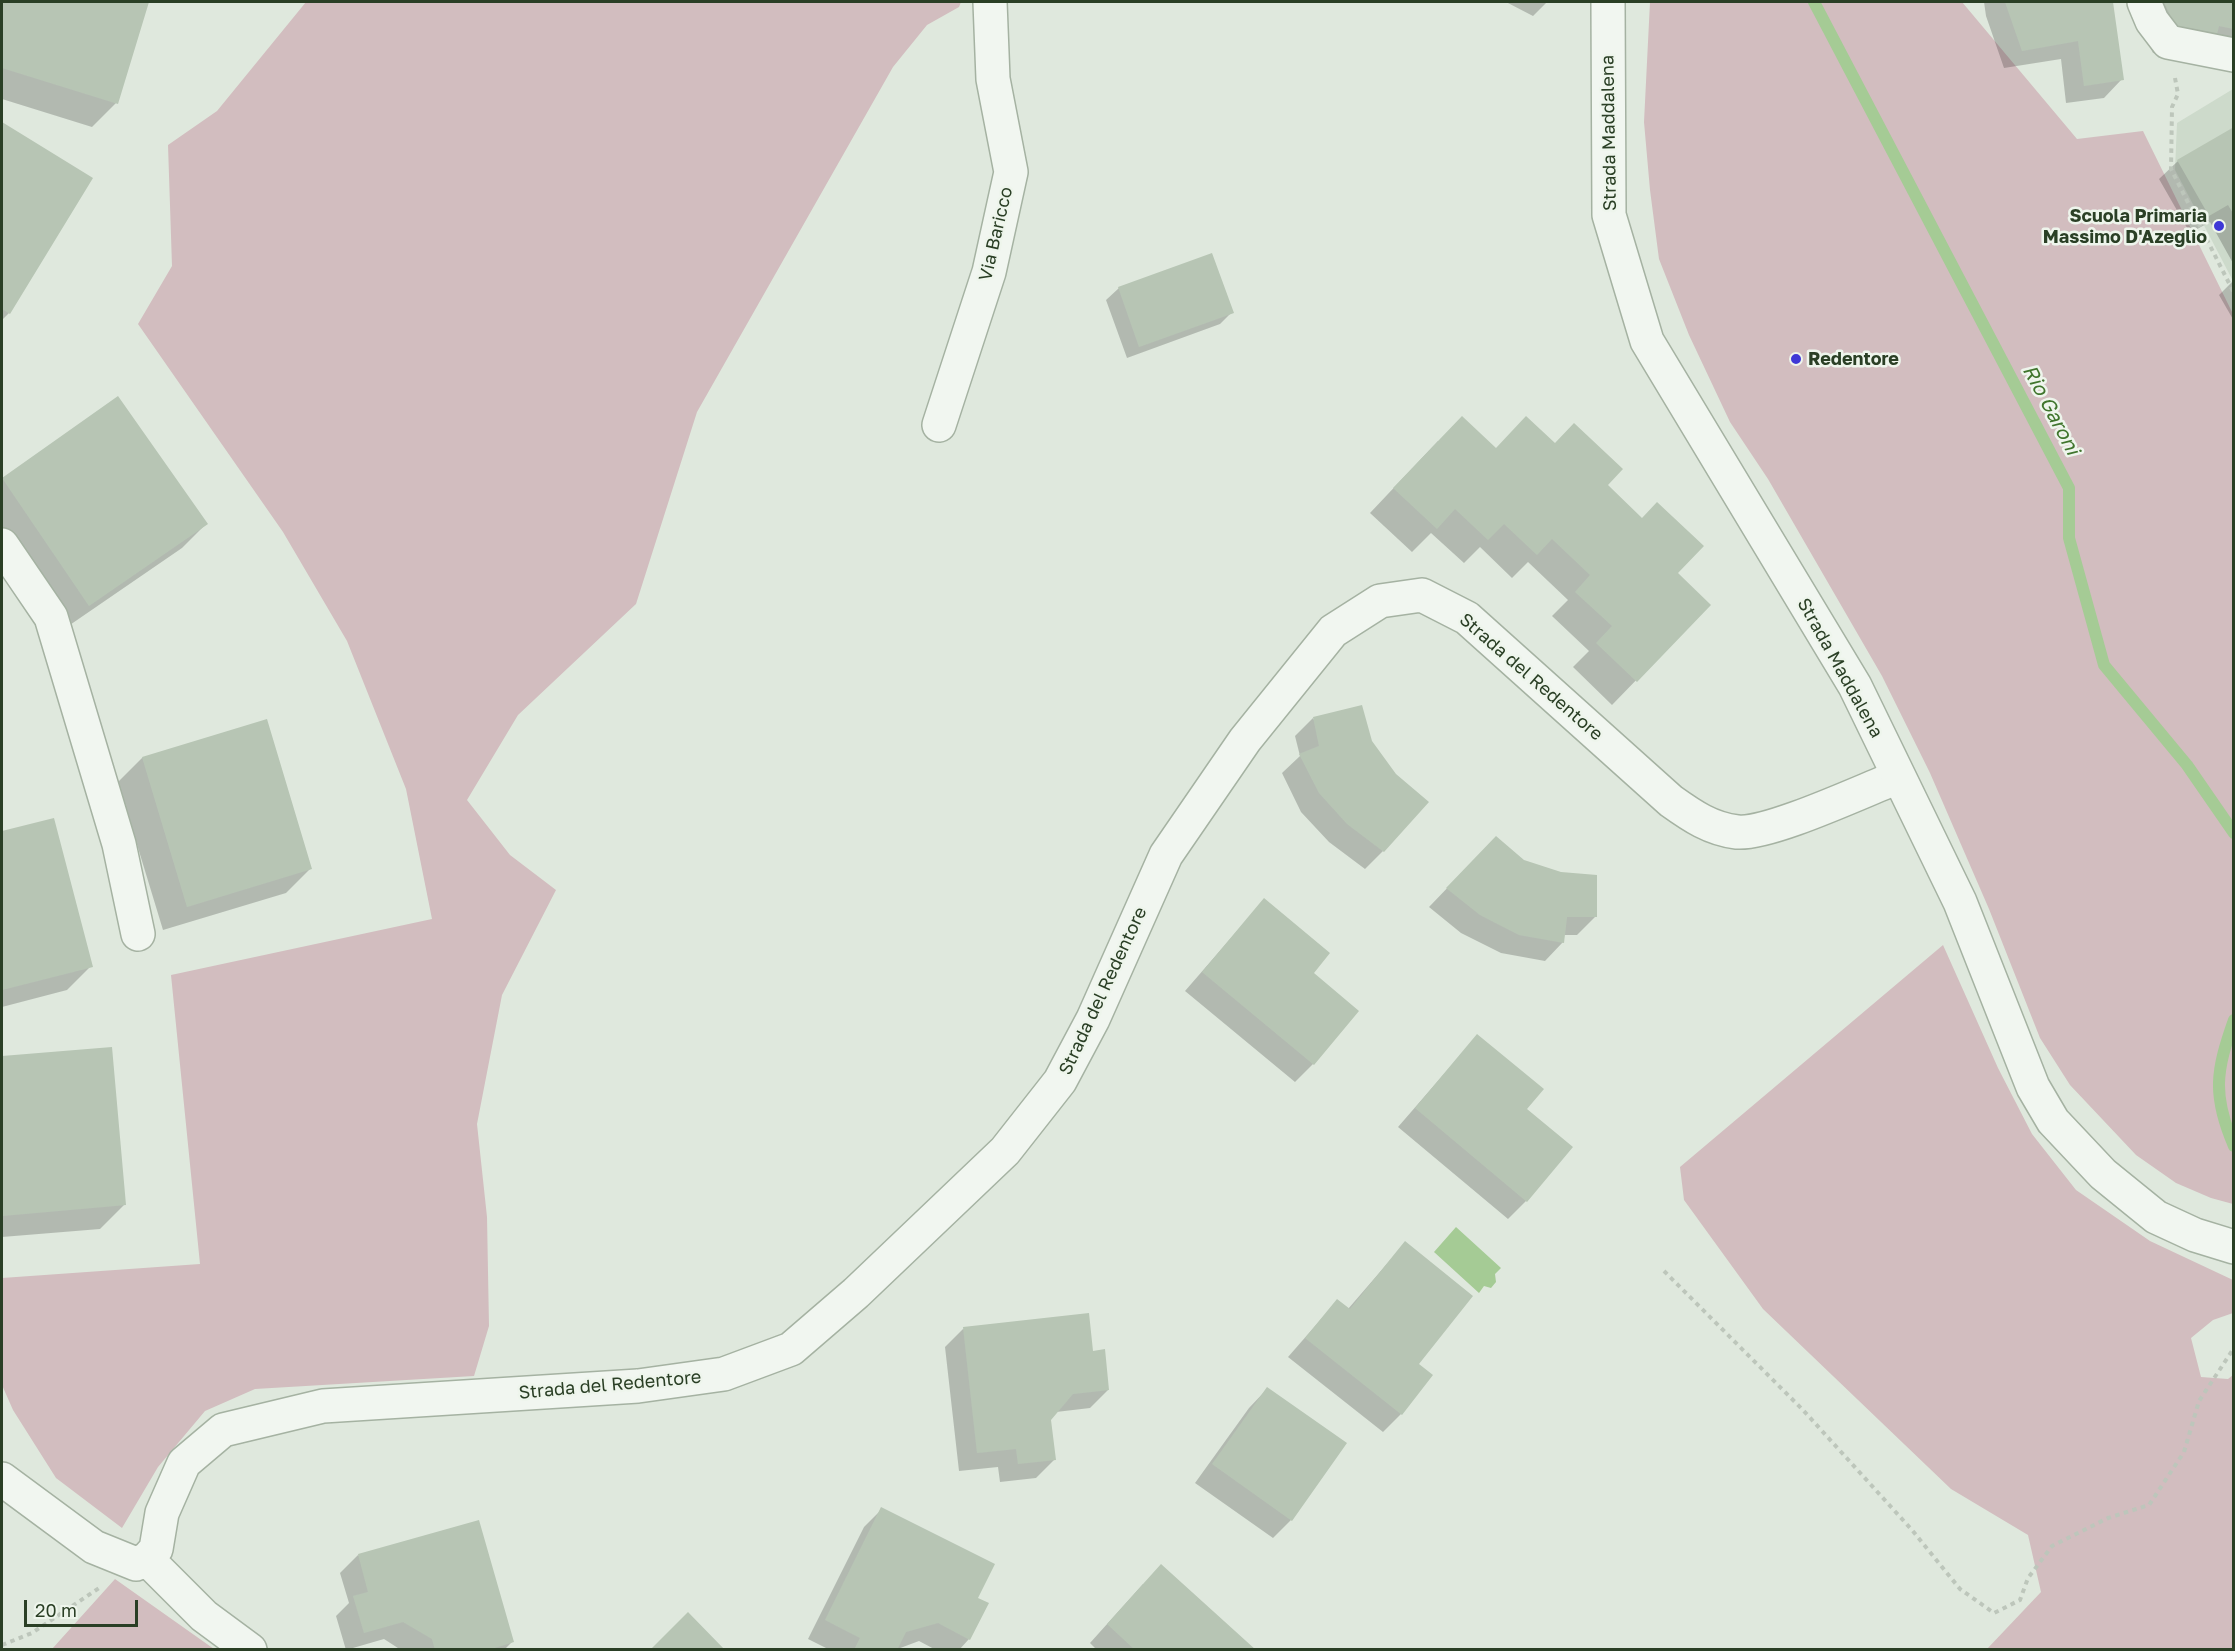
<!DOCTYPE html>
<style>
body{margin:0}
#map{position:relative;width:2235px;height:1651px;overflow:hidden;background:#dfe8dd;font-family:"Golos Text",sans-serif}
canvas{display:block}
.frame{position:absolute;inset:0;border:3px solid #2a3f25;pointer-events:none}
.scale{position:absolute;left:24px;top:1600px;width:114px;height:27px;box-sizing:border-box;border:3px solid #2a3f25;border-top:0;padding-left:8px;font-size:18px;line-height:21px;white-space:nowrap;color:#2a3f25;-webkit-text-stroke:4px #eef5ec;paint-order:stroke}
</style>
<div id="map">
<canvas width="2235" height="1651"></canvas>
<div class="frame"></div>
<div class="scale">20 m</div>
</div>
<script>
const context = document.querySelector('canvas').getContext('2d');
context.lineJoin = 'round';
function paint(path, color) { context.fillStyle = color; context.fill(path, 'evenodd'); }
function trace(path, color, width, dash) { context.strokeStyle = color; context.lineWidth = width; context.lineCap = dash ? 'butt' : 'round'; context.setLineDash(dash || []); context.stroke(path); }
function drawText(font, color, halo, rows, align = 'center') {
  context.font = font + ' "Golos Text",sans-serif'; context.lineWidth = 5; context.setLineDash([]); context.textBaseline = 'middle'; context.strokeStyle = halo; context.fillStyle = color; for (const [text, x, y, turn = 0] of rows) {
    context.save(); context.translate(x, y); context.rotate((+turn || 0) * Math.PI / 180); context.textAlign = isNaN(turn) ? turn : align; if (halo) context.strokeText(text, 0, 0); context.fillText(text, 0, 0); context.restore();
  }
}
const built = new Path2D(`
 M2233 89V281L2175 170 2177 123Z`);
const green = new Path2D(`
 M306 2H961L959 7 927 25 893 67 697 412 636 604 518 715 467 800 510 855 556 890 502 995 477 1124 487 1217 489 1326 474 1376 255 1389 205 1411 158 1467 122 1528 56 1478 13 1410 2 1385V1278L200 1264 171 975 432 919 406 789 347 641 283 532 138 324 172 266 168 145 217 111Z
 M1650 2H1962L2077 139 2143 131 2233 314V1204L2211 1198 2176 1183 2136 1155 2070 1085 2040 1038 1989 909 1930 773 1882 676 1768 479 1730 422 1689 335 1659 259 1650 190 1644 122Z
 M1943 945 1998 1068 2032 1134 2076 1190 2150 1241 2233 1280V1313L2213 1320 2191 1338 2201 1377 2228 1379 2233 1375V1649H1987L2041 1592 2028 1535 1951 1489 1763 1309 1684 1200 1680 1167Z
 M115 1579 214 1649H52Z`);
const water = new Path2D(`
 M1456 1227 1501 1268 1495 1274 1496 1282 1491 1288 1484 1286 1479 1293 1434 1252Z`);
const shadow = new Path2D(`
 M2 2H147L116 103 92 127 2 99Z
 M1506 2H1547L1533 16Z
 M1984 2H2111L2122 79 2104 98 2066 103 2061 59 2004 68 1986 16Z
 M2134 2H2234V58L2190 61 2153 53 2141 28Z
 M2 124 91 179 9 313 2 320Z
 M2234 129V265L2210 222 2190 233 2159 179 2178 161Z
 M2234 280V321L2219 295Z
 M1119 288 1232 312 1220 324 1127 358 1106 300Z
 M118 399 206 524 182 548 64 629 2 539V480Z
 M1438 441 1496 449 1554 445 1606 485 1676 573 1709 605 1612 705 1573 667 1589 651 1552 616 1568 600 1528 562 1512 578 1480 547 1464 563 1431 533 1412 552 1370 513Z
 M1313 718 1383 851 1365 869 1329 842 1301 812 1282 773 1300 756 1295 736Z
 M266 721 310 869 286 893 163 930 118 782 142 758Z
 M53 820 91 966 67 990 2 1007V833Z
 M1478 856 1523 862 1596 916 1577 935H1564L1563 942 1545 961 1501 953 1461 933 1429 907Z
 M1264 900 1312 973 1313 1064 1295 1082 1185 991Z
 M1477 1036 1525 1109 1526 1201 1508 1219 1398 1127Z
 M110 1049 124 1205 100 1229 2 1237V1058Z
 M1405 1243 1417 1364 1401 1414 1383 1432 1288 1357 1337 1301 1348 1309Z
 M963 1329 1092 1352 1108 1390 1090 1408 1056 1412 1050 1419 1054 1460 1036 1478 1000 1482 998 1467 959 1471 945 1347Z
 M1267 1389 1291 1520 1273 1538 1195 1483 1249 1408Z
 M882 1509 976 1598 969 1639 959 1650H936L919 1641 895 1650H830L808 1639 864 1527Z
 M358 1555 512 1642 504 1650H401L384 1639 346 1650 336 1616 349 1603 340 1573Z
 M1143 1584 1253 1650H1097L1090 1643Z`);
const stream = new Path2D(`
 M1814 2 2069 488V538L2104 665 2187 765 2234 833
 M2234 1020C2216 1071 2212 1095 2234 1146`);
const building = new Path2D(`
 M2 2H149L118 104 2 68Z
 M2005 2H2113L2124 80 2084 86 2078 41 2022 51Z
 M2164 2H2234V29L2219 26 2216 38 2177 30Z
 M2 122 93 178 10 314 2 309Z
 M2234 127V215L2228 205 2209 216 2177 160Z
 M1212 253 1234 313 1139 347 1118 287Z
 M118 396 208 524 89 606 2 478Z
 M1462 416 1496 448 1526 416 1555 443 1574 423 1623 469 1608 485 1642 518 1657 502 1704 546 1678 573 1711 605 1637 682 1596 643 1612 626 1575 592 1590 575 1552 539 1537 555 1504 524 1488 540 1455 509 1437 529 1393 488Z
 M1362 705 1372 741 1396 774 1429 802 1384 852 1347 824 1319 793 1299 754 1319 746 1313 717Z
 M267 719 312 869 187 907 142 757Z
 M54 818 93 967 2 990V831Z
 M1496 836 1524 860 1561 872 1597 875V917H1567L1564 943 1519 935 1480 915 1446 888Z
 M1264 898 1330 953 1314 973 1359 1011 1314 1065 1202 972Z
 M1477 1034 1544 1089 1527 1109 1573 1147 1527 1202 1415 1108Z
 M112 1047 126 1205 2 1216V1056Z
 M1405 1241 1473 1296 1419 1364 1433 1375 1402 1415 1305 1338 1337 1299 1350 1309Z
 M1089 1313 1093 1351 1105 1349 1109 1390 1073 1394 1051 1420 1056 1460 1018 1464 1016 1449 977 1453 963 1327Z
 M1267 1387 1347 1443 1292 1521 1212 1464Z
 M881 1507 995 1564 978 1598 989 1603 970 1640 938 1623 906 1632 897 1650H854L860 1638 825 1620Z
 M479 1520 514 1642 488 1650H435L432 1639 403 1622 364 1633 353 1596 368 1592 358 1554Z
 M1161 1564 1256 1650H1135L1107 1624Z
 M688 1612 725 1650H650Z`);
const path = new Path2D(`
 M2175 78 2178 94 2172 107 2171 169 2234 293
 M1664 1271 1803 1410 1912 1530 1960 1589 1994 1613 2020 1600 2028 1578 2052 1546 2108 1518 2149 1505 2184 1452 2199 1401 2234 1348
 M2 1645 32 1633 99 1588`);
const minor = new Path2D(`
 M2144 2 2152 21 2168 42 2234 55
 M939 425 989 272 1011 172 993 79 990 2
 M2 545 51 617 119 844 138 934
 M2 1479 94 1547 136 1564 147 1559 156 1549 162 1513 184 1463 223 1430 323 1406 638 1386 724 1374 791 1349 856 1293 1005 1151 1060 1081 1093 1019 1166 855 1245 740 1333 631 1380 601 1422 595 1467 618 1671 801C1692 816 1711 829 1737 832 1769 835 1864 790 1898 777
 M147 1559 204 1616 250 1650`);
const tertiary = new Path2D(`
 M1608 2 1609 215 1647 341 1855 686 1960 902 2033 1087 2053 1121 2103 1174 2156 1217 2195 1235 2234 1247`);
const markers = [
 [2219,226,6,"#3e38d6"],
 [1796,359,6,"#3e38d6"]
];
const streetNames = [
 ["Strada Maddalena",1609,133,-91],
 ["Via Baricco",996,234,-77],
 ["Strada Maddalena",1840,668,61],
 ["Strada del Redentore",1531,677,41],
 ["Strada del Redentore",1103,991,-65],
 ["Strada del Redentore",610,1385,-5]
];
const poiNames = [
 ["Scuola Primaria",2207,216],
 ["Massimo D'Azeglio",2207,237],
 ["Redentore",1808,359,"left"]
];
const waterNames = [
 ["Rio Garoni",2051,410,62]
];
paint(built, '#cddacb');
paint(green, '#d2bdbf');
paint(water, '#a5cb95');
paint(shadow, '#0003');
trace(stream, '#a5cb95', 12);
paint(building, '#b7c5b4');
trace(minor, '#a5b2a2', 36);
trace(tertiary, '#a5b2a2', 36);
trace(path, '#bdc6bb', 4, [4.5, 4.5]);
trace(minor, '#f1f6f0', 33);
trace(tertiary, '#f1f6f0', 33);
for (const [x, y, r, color] of markers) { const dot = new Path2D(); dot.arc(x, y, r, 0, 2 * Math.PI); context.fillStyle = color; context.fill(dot); trace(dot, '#eef5ec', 2); }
drawText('18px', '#2a3f25', '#eef5ec', streetNames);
drawText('bold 18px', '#2a3f25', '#eef5ec', poiNames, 'right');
drawText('italic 20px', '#40752d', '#eef5ec', waterNames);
</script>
